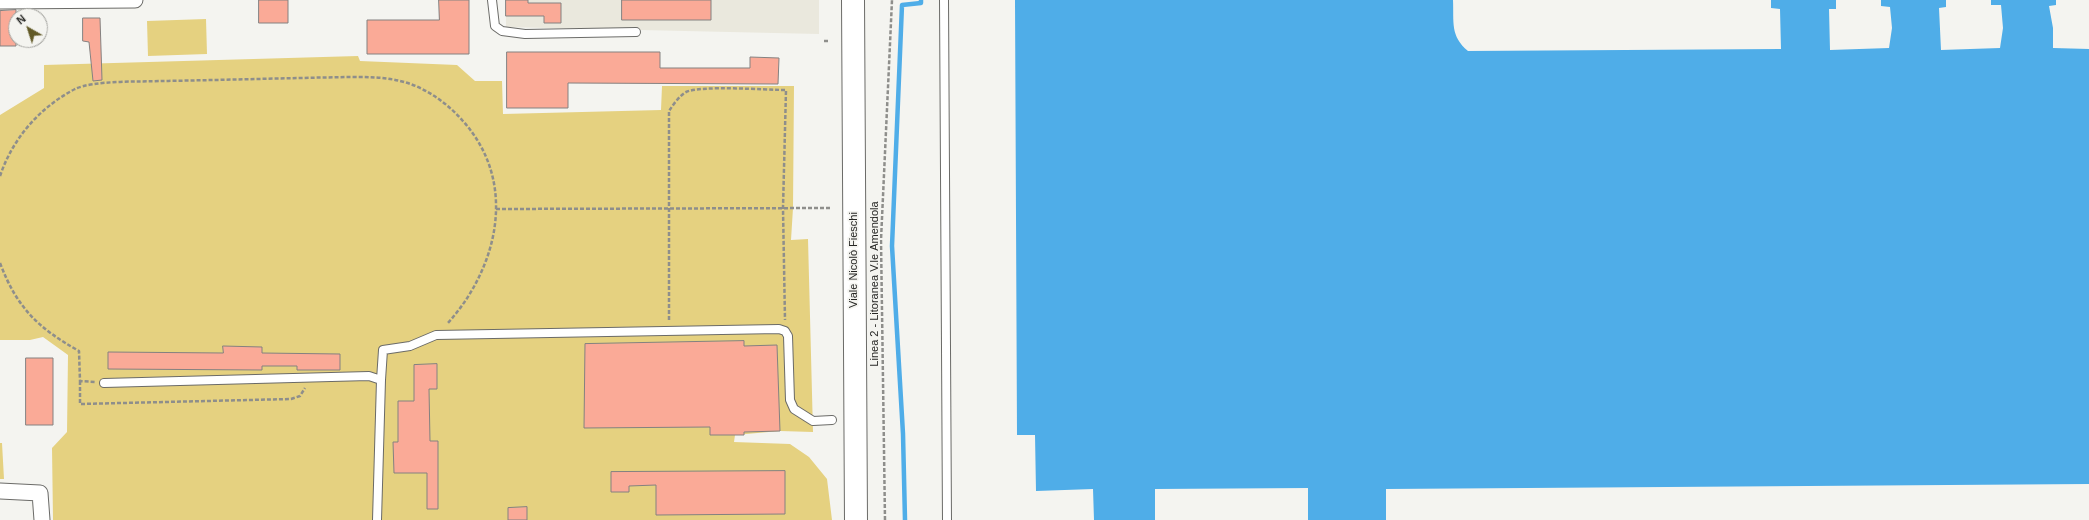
<!DOCTYPE html>
<meta charset="utf-8">
<style>
body{margin:0}
#map{position:relative;width:2089px;height:520px;overflow:hidden;background:#f4f4f0;font-family:Helvetica,sans-serif}
canvas{display:block}
.north{position:absolute;left:8px;top:8px;width:40px;height:40px;box-sizing:border-box;background:#f4f4f0;border:1px solid #a2a29e;border-radius:50%;rotate:321deg;font-size:11px;font-weight:700;line-height:16px;text-align:center;color:#262624}
.north::after{content:'';display:block;margin:auto;width:14px;height:18px;background:#625a27;clip-path:polygon(50% 0,100% 100%,50% 72%,0 100%)}
</style>
<div id="map">
<canvas width="2089" height="520"></canvas>
<div class="north">N</div>
</div>
<script>
const context = document.querySelector('canvas').getContext('2d');
context.lineJoin = 'round';
function paint(path, color) { context.fillStyle = color; context.fill(path, 'evenodd'); }
function trace(path, color, width, dash) { context.strokeStyle = color; context.lineWidth = width; context.lineCap = dash ? 'butt' : 'round'; context.setLineDash(dash || []); context.stroke(path); }
function drawText(font, color, halo, rows, align = 'center') {
  context.font = font + ' Helvetica,sans-serif'; context.lineWidth = 3.5; context.setLineDash([]); context.textBaseline = 'middle'; context.strokeStyle = halo; context.fillStyle = color; for (const [text, x, y, turn = 0] of rows) {
    context.save(); context.translate(x, y); context.rotate((+turn || 0) * Math.PI / 180); context.textAlign = isNaN(turn) ? turn : align; if (halo) context.strokeText(text, 0, 0); context.fillText(text, 0, 0); context.restore();
  }
}
const built = new Path2D(`
 M506 0H819V34L506 27Z`);
const green = new Path2D(`
 M206 19 207 54 148 56 147 21Z
 M358 56 360 61 457 65 475 81H502L503 114 661 110 662 86H794L793 208 791 240 808 239 813 432 780 431 735 435 734 442 790 444 809 457 827 479 832 520H53L52 448 67 432 68 355 43 337 30 340H0V115L44 88V65Z
 M0 443H2L4 479H0Z`);
const water = new Path2D(`
 M1015 0H1453C1454 22 1450 36 1468 51L1781 49 1780 9 1771 8V0H1836V9H1829L1830 50 1889 48 1892 28 1890 7 1881 6V0H1946V7L1939 8 1941 50 2000 48 2003 28 2001 5H1991V0H2056V5L2049 6 2053 28V48L2089 49V484L1386 489V520H1308V488L1155 489V520H1094L1093 489 1036 491 1035 435H1017Z`);
const stream = new Path2D(`
 M905 520 903 434 892 246 902 5 921 3V0`);
const building = new Path2D(`
 M259 0H288V23H259Z
 M439 0H469V54H367V20H439Z
 M506 0H528V3H561V23H544V16H506Z
 M622 0H711V20H622Z
 M16 10V46H0V11Z
 M83 18H100L102 80 93 81 89 42 83 41Z
 M507 52H660V68H750V57L779 58 778 84 568 83V108H507Z
 M744 341V346L777 345 780 431 744 432V435H710V427L584 428 585 344Z
 M223 346 262 347V353L340 354V370H297V366H262V370L108 369V352L223 353Z
 M26 358H53V425H26Z
 M437 364V389H429L430 441H438V509H427V473H394L393 442H398V401H414V365Z
 M785 471V514L656 515V485L629 486V492H611V472Z
 M527 507V520H508V508Z`);
const path = new Path2D(`
 M824 41H830
 M0 176C13 138 39 108 75 89 94 80 140 82 162 81 225 80 288 78 350 77 369 77 386 77 404 82 426 88 447 103 462 120 518 181 499 266 448 323
 M496 209 830 208
 M0 263C17 308 38 328 79 351L80 381 95 382
 M669 320V111C673 105 679 96 686 92 701 85 766 90 786 90L783 208 785 320
 M80 381V404L291 399 300 396 305 388
 M885 520 881 240 892 0`);
const service = new Path2D(`
 M492 0 495 26 502 31 525 34 636 32
 M944 0 947 520
 M381 380 383 350 410 346 436 335 779 329 785 331 788 336 790 400 794 409 813 421 832 420
 M104 383 369 376 381 380 377 520`);
const minor = new Path2D(`
 M0 1 135 0
 M0 491 40 493 42 520`);
const secondary = new Path2D(`
 M853 0 856 520`);
const streetNames = [
 ["Viale Nicolò Fieschi",854,260,-90],
 ["Linea 2 - Litoranea V.le Amendola",875,284,-90]
];
paint(built, '#eae8dd');
paint(green, '#e5d180');
paint(water, '#4fade8');
trace(stream, '#4fade8', 4.5);
paint(building, '#faaa97');
trace(building, '#848180', 1);
trace(service, '#6b6b68', 10);
trace(minor, '#6b6b68', 17);
trace(secondary, '#6b6b68', 24);
trace(path, '#8e8e8b', 2.5, [4, 2]);
trace(service, '#fff', 8);
trace(minor, '#fff', 15);
trace(secondary, '#fff', 22);
drawText('11px', '#262624', '#f4f4f0', streetNames);
</script>
